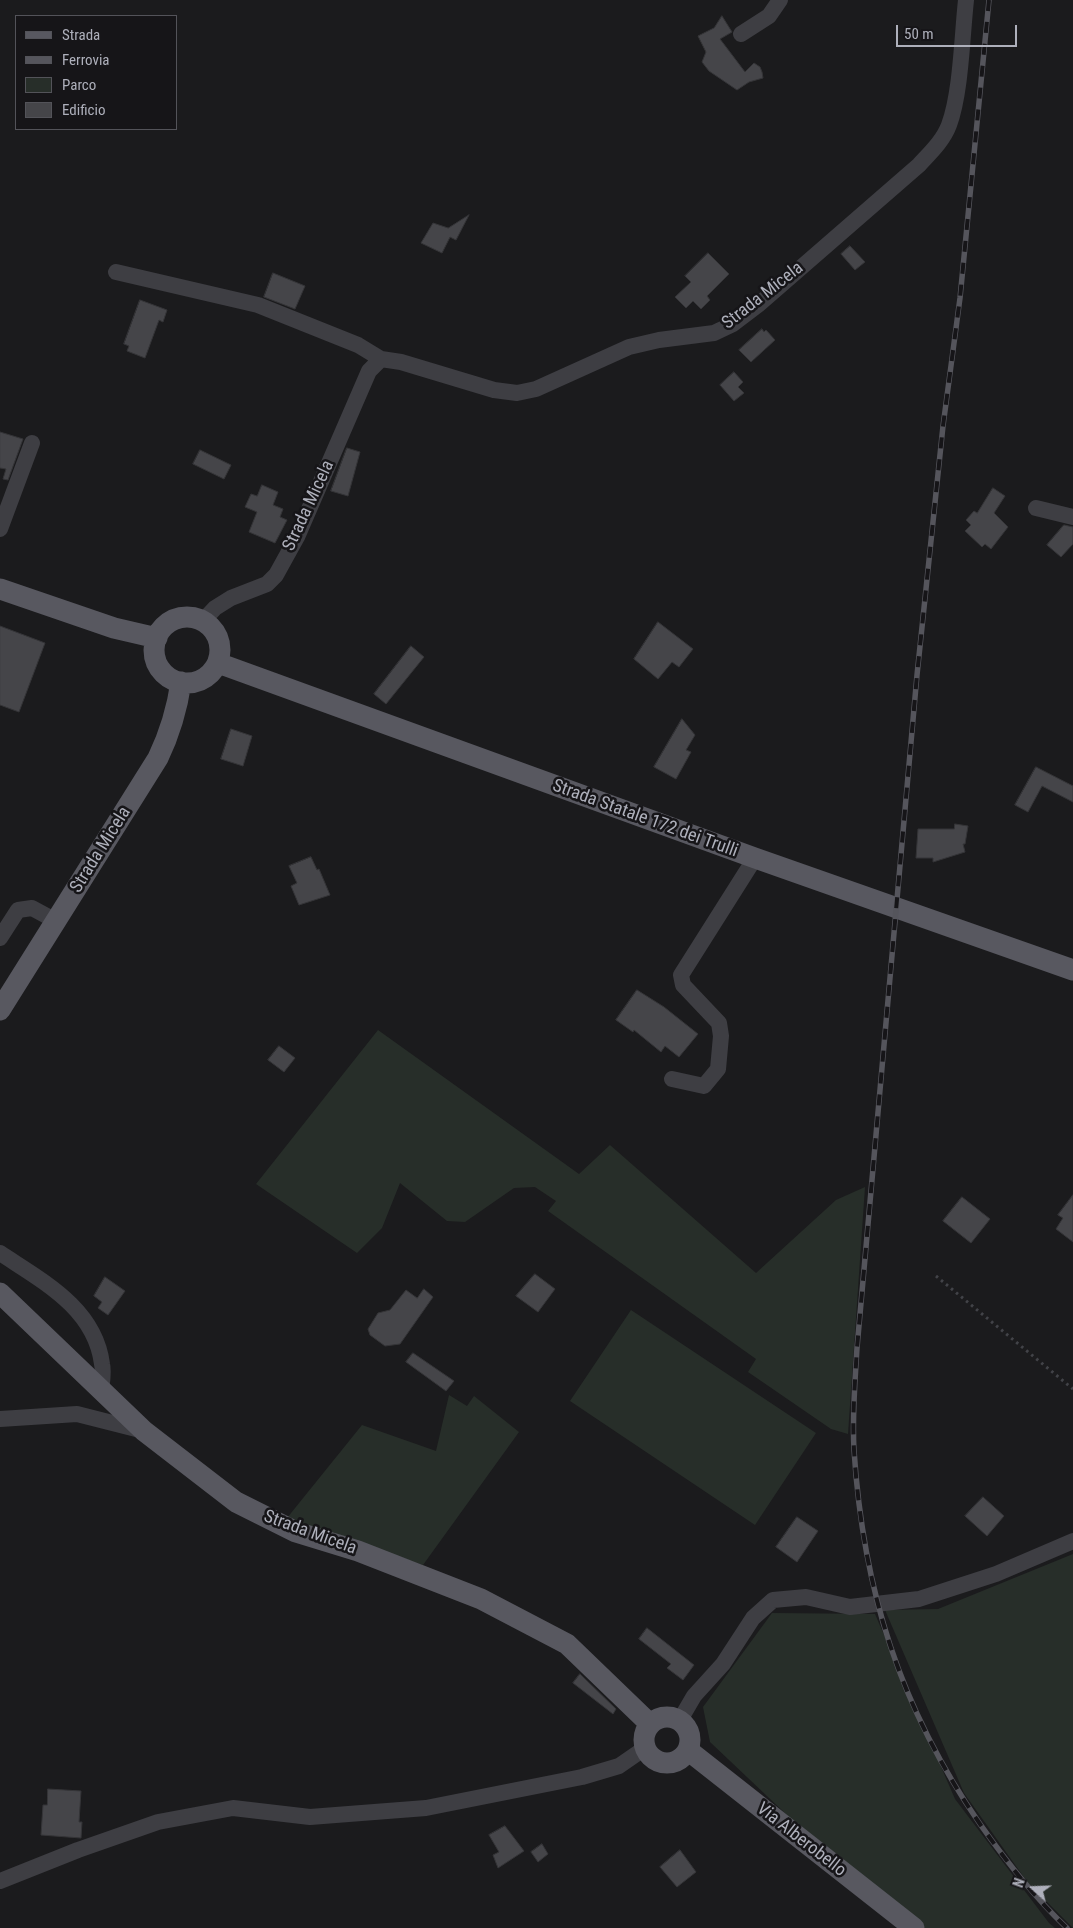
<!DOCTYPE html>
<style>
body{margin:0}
#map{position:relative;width:1073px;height:1928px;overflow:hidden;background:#1b1b1d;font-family:"Roboto Condensed",sans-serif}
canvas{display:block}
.legend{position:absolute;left:15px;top:15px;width:162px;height:115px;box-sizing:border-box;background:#161518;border:1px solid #535359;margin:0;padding:6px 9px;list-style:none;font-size:15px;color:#aeb0bb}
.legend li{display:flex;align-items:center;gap:10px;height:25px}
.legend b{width:25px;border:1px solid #535359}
.north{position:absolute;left:1008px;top:1863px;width:50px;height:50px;-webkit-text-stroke:4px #161518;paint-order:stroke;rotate:290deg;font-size:14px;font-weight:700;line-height:20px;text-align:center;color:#aeb0bb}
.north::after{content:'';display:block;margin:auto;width:18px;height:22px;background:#aeb0bb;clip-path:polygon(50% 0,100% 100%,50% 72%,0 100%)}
.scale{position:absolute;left:896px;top:25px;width:121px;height:22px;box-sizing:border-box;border:2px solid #aeb0bb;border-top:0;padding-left:6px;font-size:15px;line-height:18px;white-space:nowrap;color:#aeb0bb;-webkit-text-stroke:4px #161518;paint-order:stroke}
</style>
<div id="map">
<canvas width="1073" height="1928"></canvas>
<ul class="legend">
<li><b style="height:6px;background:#585860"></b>Strada</li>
<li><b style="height:6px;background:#55555c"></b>Ferrovia</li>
<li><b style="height:14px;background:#272e29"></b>Parco</li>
<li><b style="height:14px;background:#454549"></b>Edificio</li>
</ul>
<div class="north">N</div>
<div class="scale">50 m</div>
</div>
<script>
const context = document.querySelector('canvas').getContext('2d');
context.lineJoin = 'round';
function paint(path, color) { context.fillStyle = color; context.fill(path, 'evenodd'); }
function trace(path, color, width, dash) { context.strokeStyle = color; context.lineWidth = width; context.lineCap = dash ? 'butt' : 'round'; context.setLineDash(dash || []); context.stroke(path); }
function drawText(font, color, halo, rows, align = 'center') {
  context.font = font + ' "Roboto Condensed",sans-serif'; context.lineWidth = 5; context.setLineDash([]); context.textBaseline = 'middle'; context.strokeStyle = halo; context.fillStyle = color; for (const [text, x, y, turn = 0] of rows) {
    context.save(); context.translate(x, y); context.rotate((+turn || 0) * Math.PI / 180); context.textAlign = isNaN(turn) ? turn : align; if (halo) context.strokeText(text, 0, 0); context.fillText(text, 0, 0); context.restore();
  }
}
const green = new Path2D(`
 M378 1030 579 1174 610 1145 756 1273 836 1200 865 1187 848 1434 831 1429 748 1372 756 1359 548 1211 556 1201 535 1187 514 1188 465 1222 447 1221 400 1183 382 1228 357 1253 256 1184Z
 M631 1310 816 1433 755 1525 570 1401Z
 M449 1395 467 1406 474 1396 519 1432 423 1565 287 1518 362 1425 436 1451Z
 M1073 1554V1928L1028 1883 964 1793 885 1610 938 1609Z
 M772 1613 875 1614 955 1799 1049 1923 1055 1928H925L806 1833 710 1742 703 1707Z`);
const building = new Path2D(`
 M722 16 732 32 720 39 745 72 754 63 760 67 762 72 763 78 749 82 737 90 709 71 702 62 706 52 698 36 714 28Z
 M469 215 456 240 450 237 442 253 421 243 433 223 448 228Z
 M850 246 865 262 855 270 841 254Z
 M708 253 729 274 707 296 710 300 701 309 693 301 686 308 675 297 691 282 685 276Z
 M273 273 305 286 295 309 264 297Z
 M140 300 167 310 163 322 159 320 145 358 127 351 129 346 124 344Z
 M762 329 764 332 766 330 775 340 751 362 739 350Z
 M734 372 743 382 738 387 744 393 734 401 720 385Z
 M0 432 23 439 8 480 3 479 6 469 0 468Z
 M347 448 360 452 348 496 331 491Z
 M200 450 231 465 224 479 193 464Z
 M262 485 278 492 273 505 283 509 280 517 287 520 275 543 249 532 257 512 245 507 251 494 257 496Z
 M993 488 1005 496 994 513 1008 527 991 549 985 544 982 547 965 531 971 525 966 520 974 511 977 513Z
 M1064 525 1073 527V544L1061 557 1047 545Z
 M658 622 693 649 679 667 672 662 658 679 634 659Z
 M0 626 45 643 19 712 0 705Z
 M411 646 424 657 386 704 374 694Z
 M682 719 695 735 686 750 691 752 676 779 654 767Z
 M231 729 252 736 243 766 221 759Z
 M1036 767 1073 786V802L1042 786 1028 812 1015 805Z
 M955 824 968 826 965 844H963L965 852 933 862V858H916L918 829H954Z
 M311 857 317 870 319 869 330 895 299 905 291 886 297 883 289 866Z
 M637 990 664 1007 698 1034 679 1057 665 1046 661 1052 634 1030 633 1032 616 1020Z
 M279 1046 295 1058 284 1072 268 1060Z
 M1073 1195V1242L1056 1229 1063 1218 1058 1215Z
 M962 1197 990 1219 971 1243 943 1221Z
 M535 1274 555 1289 538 1312 516 1296Z
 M105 1277 125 1291 108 1315 98 1308 102 1302 94 1296Z
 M424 1289 433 1297 400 1344 385 1346 370 1335 368 1329 378 1313 390 1310 406 1290 417 1298Z
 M413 1353 454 1381 446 1391 406 1362Z
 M983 1497 1004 1516 987 1536 965 1516Z
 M797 1517 818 1531 797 1562 776 1547Z
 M647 1628 694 1665 683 1680 667 1668 671 1664 639 1639Z
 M580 1674 616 1709 613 1714 573 1683Z
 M48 1789 81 1791 79 1822H82L81 1838 41 1835 43 1805H47Z
 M505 1826 524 1851 498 1868 493 1855 499 1852 489 1835Z
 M542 1844 548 1854 538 1862 531 1852Z
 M680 1850 696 1872 677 1887 660 1867Z`);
const path = new Path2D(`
 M936 1276 1073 1389`);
const minor = new Path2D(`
 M741 34 769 16 780 0
 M116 272 258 305 358 345 381 359
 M1036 508 1073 517
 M0 529 32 443
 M203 621 215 608 231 598 267 584 276 575 297 537 369 371 381 359 401 362 494 390 517 393 536 389 629 347 659 340 714 333 733 324 758 305 919 165C930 153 943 141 949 125 961 93 962 36 966 0
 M0 938 18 910 32 908 56 921
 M672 1079 704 1086 718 1069 721 1036 719 1023 683 985 681 975 755 858
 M0 1253C42 1281 95 1308 102 1364 104 1372 102 1382 101 1391
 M0 1419 77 1414 144 1431
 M680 1720 694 1696 723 1664 753 1618 773 1600 806 1597 850 1607 919 1599 996 1574 1073 1541
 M0 1881 78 1850 158 1822 233 1808 310 1817 426 1808 582 1777 619 1766 645 1748`);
const major = new Path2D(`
 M0 589 114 628 157 638
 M154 650a33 33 0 1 1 66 0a33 33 0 1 1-66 0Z
 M218 663 755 858 1073 970
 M0 1010 158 758C170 733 177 710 181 682
 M0 1293 144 1431 236 1502 296 1532 358 1551 481 1599 567 1644 650 1724
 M644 1740a23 23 0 1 1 46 0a23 23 0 1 1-46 0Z
 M689 1751 914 1928`);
const rail = new Path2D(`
 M989 0 960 298 943 426 917 675 857 1348C855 1382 852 1416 854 1450 863 1590 900 1708 980 1824 1006 1861 1034 1897 1067 1928`);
const streetNames = [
 ["Strada Micela",763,296,-38],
 ["Strada Micela",309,506,-65],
 ["Strada Statale 172 dei Trulli",645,819,20],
 ["Strada Micela",101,850,-58],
 ["Strada Micela",310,1533,20],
 ["Via Alberobello",801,1840,38]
];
paint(green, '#272e29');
paint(building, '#454549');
trace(building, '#353538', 1);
trace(path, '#424348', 3, [2.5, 4]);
trace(minor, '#3e3e43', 16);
trace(major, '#585860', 21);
trace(rail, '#55555c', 5.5);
trace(rail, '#161518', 4, [11]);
drawText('18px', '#aeb0bb', '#161518', streetNames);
</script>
